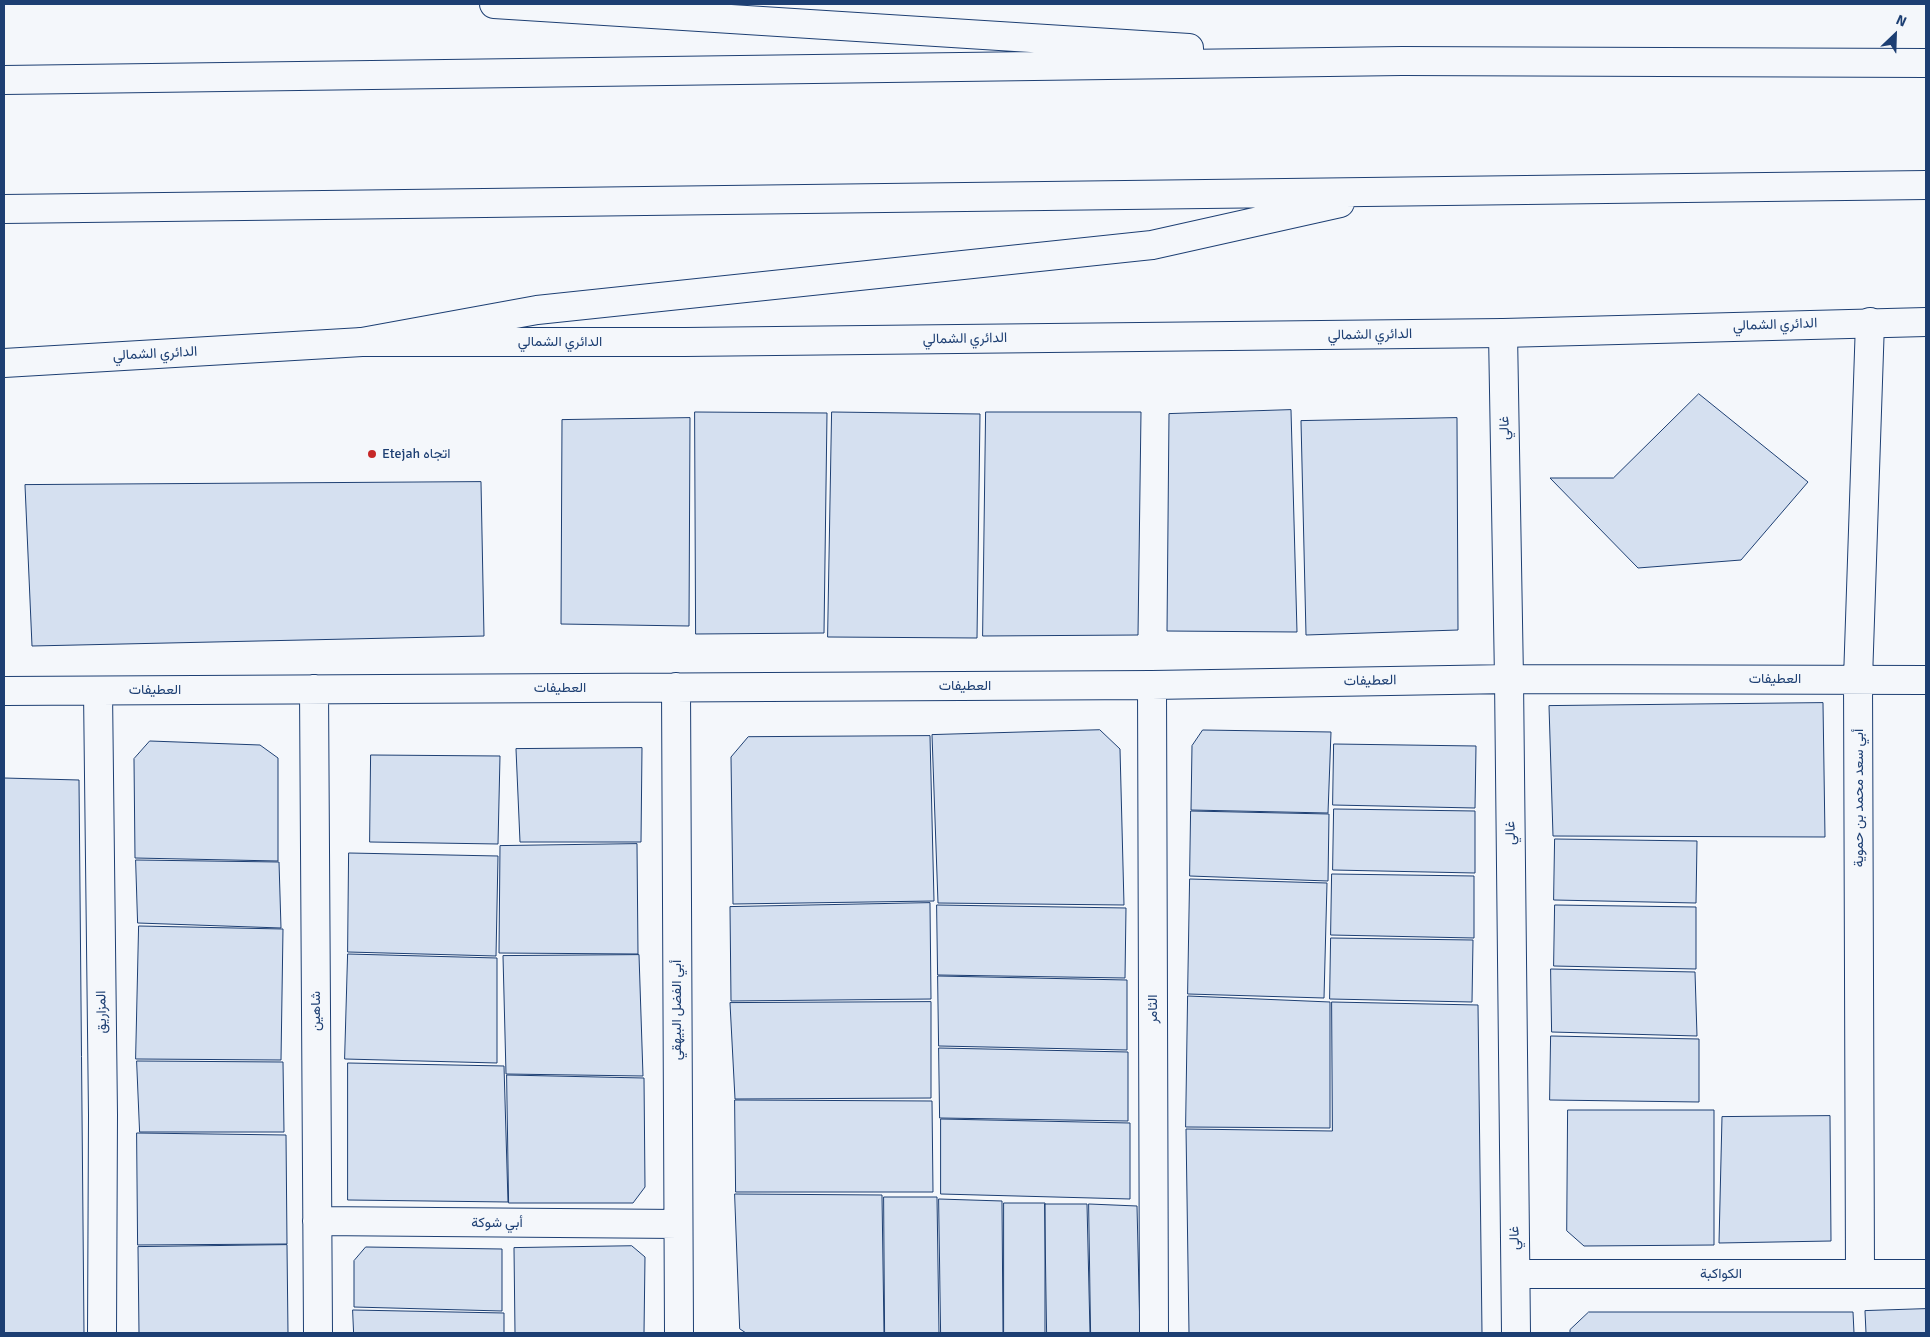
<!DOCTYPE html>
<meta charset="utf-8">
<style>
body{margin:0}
#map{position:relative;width:1930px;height:1337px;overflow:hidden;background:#f4f7fb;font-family:Signika,sans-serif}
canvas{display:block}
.frame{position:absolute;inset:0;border:5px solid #1d3f73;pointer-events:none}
.north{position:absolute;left:1870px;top:10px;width:50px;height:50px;-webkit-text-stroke:4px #f4f7fb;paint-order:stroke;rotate:24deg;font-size:14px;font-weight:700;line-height:20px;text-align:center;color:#1d3f73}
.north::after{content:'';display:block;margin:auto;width:18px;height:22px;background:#1d3f73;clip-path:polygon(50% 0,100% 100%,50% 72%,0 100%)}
</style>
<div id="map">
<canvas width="1930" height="1337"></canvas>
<div class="frame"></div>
<div class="north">N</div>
</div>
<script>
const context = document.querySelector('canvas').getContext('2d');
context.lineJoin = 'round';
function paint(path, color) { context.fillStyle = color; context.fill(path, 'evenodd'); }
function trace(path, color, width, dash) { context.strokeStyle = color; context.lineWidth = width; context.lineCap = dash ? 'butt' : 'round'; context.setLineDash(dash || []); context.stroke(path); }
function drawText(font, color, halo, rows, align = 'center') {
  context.font = font + ' Signika,Vazirmatn,sans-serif'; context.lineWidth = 4; context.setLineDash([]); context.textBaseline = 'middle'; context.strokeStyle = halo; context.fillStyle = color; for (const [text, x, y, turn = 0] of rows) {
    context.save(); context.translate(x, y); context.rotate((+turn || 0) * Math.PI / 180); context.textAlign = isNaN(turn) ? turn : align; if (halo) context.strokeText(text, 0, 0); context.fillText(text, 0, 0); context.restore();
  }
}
const building = new Path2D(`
 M1699 394 1808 482 1741 560 1638 568 1550 478H1613Z
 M1291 410 1297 632 1167 631 1169 414Z
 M695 412 827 413 824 633 696 634Z
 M832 412 980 414 977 638 828 637Z
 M986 412H1141L1138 635 983 636Z
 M690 418 689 626 561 624 562 420Z
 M1457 418 1458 630 1306 635 1301 421Z
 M481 482 484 636 32 646 25 485Z
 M1823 703 1825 837 1553 836 1549 706Z
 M1100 730 1120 749 1124 905 938 903 932 735Z
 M1203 730 1331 732 1328 813 1191 810 1192 746Z
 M930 736 934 901 733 904 731 757 748 737Z
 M150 741 260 745 278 758V861L135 858 134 759Z
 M1334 744 1476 746 1475 808 1333 805Z
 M642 748 641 842H520L516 749Z
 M371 755 500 756 498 844 370 842Z
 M4 778 79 780 84 1333H4Z
 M1334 809 1475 811V873L1333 870Z
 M1191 811 1329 814 1328 881 1190 876Z
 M1555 839 1697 841 1696 903 1554 900Z
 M637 844 638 954 499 953 500 846Z
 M349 853 498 856 496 956 348 952Z
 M136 860 279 862 281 928 138 923Z
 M1332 874 1474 876V938L1331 935Z
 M1190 879 1327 883 1324 998 1188 994Z
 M930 903 931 999 731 1001 730 907Z
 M937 905 1126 908 1125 978 938 975Z
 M1555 905 1696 907V969L1554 966Z
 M139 926 283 929 281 1060 136 1059Z
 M1331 938 1473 940 1472 1002 1330 999Z
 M348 954 497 958V1063L345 1059Z
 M639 955 643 1076 506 1074 503 956Z
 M1551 969 1695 972 1697 1036 1552 1032Z
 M938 976 1127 980V1050L939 1046Z
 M1188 996 1330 1002V1128L1186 1127Z
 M931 1002V1098L735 1099 730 1003Z
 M1332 1002 1478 1005 1482 1333H1189L1186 1129 1332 1131Z
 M1551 1036 1699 1039V1102L1550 1100Z
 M939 1048 1128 1052V1121L940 1118Z
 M137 1061 283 1062 284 1132H140Z
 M348 1063 504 1066 508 1202 348 1200Z
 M507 1075 644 1078 645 1187 633 1203H509Z
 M735 1100 932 1101 933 1192H736Z
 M1568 1110H1714V1245L1584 1246 1567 1231Z
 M1830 1116 1831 1241 1719 1243 1722 1117Z
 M941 1119 1130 1123V1199L941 1194Z
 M137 1133 286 1135 287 1244 138 1245Z
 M735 1194 882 1195 884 1333H746L740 1329Z
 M884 1197H937L939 1333H885Z
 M939 1199 1002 1201 1003 1333H941Z
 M1004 1203H1045V1333H1004Z
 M1045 1204H1087L1090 1333H1047Z
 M1089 1204 1137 1206 1140 1333H1091Z
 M287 1245 288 1333H139L138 1247Z
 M632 1246 645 1257 644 1333H515L514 1248Z
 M366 1247 502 1249V1311L354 1307V1261Z
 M1926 1309V1333H1866L1865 1311Z
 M353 1310 504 1313V1333H354Z
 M1589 1312H1853L1854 1333H1570V1330Z`);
const minor = new Path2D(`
 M1503 333 1509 679 1516 1333
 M1152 685 1154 1333
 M676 687 679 1333
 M314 689 318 1333
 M4 691 1152 685 1509 679 1926 680
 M98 691 103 1115 102 1333
 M317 1221 678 1224
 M1516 1274H1926
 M1860 1274 1858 679 1870 322`);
const tertiary = new Path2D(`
 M4 363 362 342H685L1503 333 1926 322`);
const motorway = new Path2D(`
 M494 4 1189 48
 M4 80 1402 61 1926 63
 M4 209 1926 185
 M362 342 537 310 1152 245 1340 203`);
const markers = [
 [372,454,5,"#c62828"]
];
const streetNames = [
 ["الدائري الشمالي",1775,325,-2],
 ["الدائري الشمالي",1370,335,-1],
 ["الدائري الشمالي",965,339,-1],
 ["الدائري الشمالي",560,342],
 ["الدائري الشمالي",155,354,-3],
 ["غالي",1505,428,-91],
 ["العطيفات",1775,679],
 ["العطيفات",1370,681,-1],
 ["العطيفات",965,686],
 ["العطيفات",560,688],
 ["العطيفات",155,690],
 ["أبي سعد محمد بن حموية",1859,798,-90],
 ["غالي",1511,833,-91],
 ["الثامر",1153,1009,-90],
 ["أبي الفضل البيهقي",677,1010,-90],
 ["شاهين",316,1011,-90],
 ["المزاريق",102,1012,-91],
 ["أبي شوكة",497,1223],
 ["غالي",1515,1238,-91],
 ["الكواكبة",1721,1274]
];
const poiNames = [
 ["Etejah اتجاه",382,454]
];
paint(building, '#d5e0f0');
trace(building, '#1d3f73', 1);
trace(minor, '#1d3f73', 30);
trace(tertiary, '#1d3f73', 30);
trace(motorway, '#1d3f73', 30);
trace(minor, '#f4f7fb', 28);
trace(tertiary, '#f4f7fb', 28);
trace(motorway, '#f4f7fb', 28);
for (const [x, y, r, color] of markers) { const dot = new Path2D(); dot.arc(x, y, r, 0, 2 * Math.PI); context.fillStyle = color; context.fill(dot); trace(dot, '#f4f7fb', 2); }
drawText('14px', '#1d3f73', '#f4f7fb', streetNames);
drawText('14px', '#1d3f73', '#f4f7fb', poiNames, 'left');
</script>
